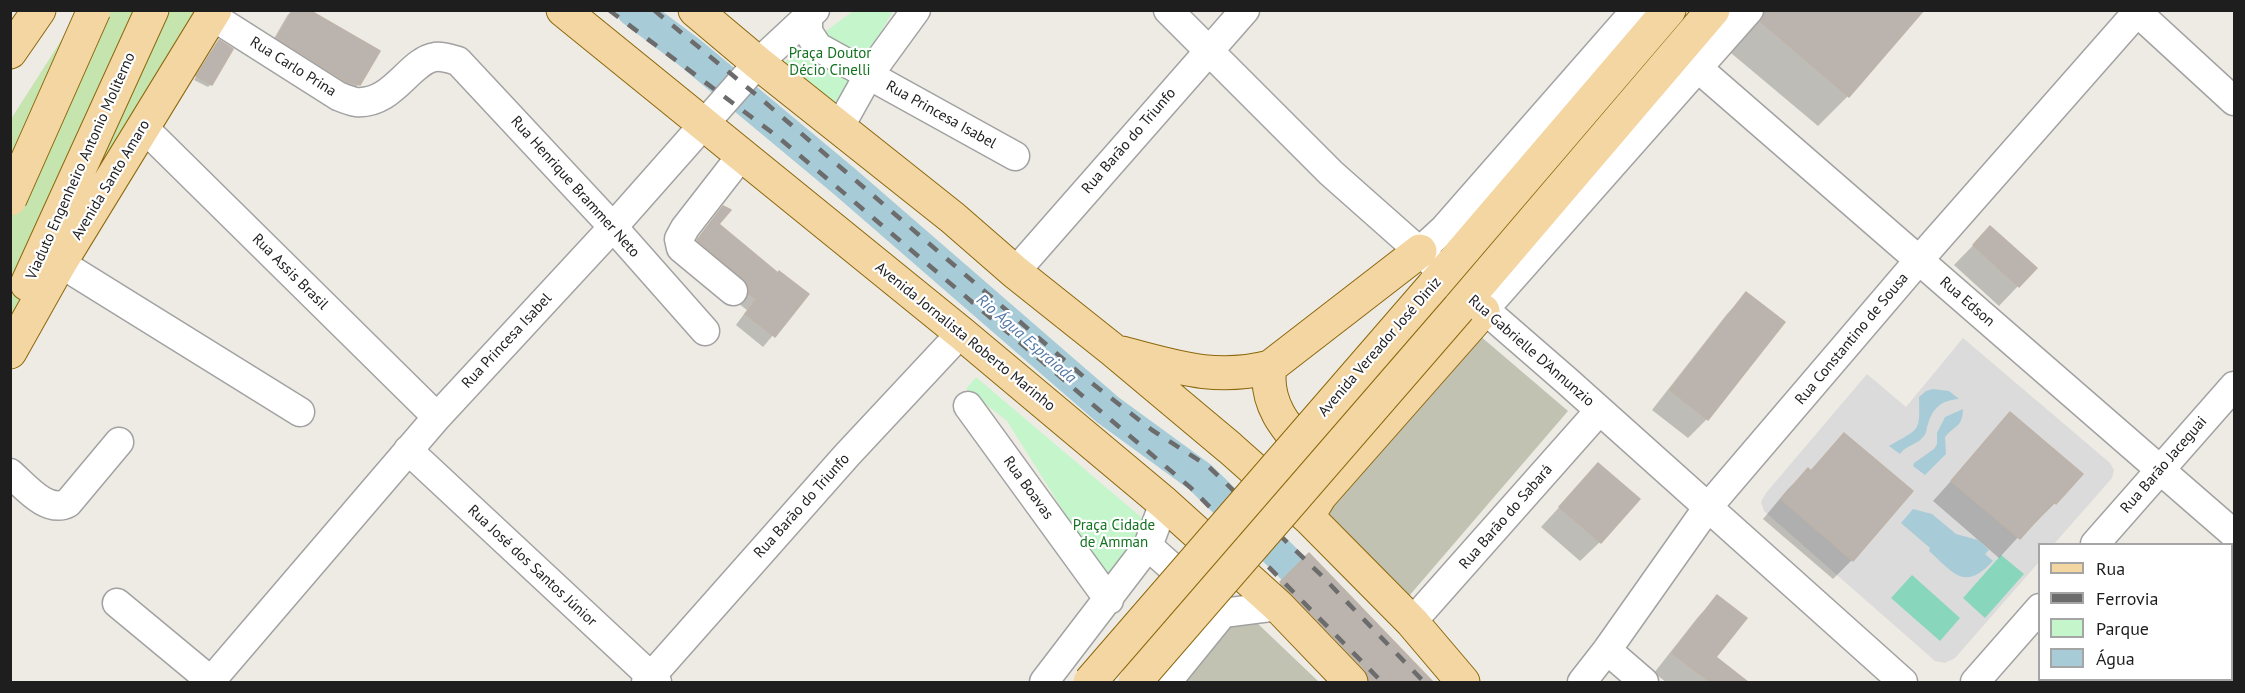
<!DOCTYPE html>
<meta charset="utf-8">
<style>
body{margin:0}
#map{position:relative;width:2245px;height:693px;overflow:hidden;background:#eeebe4;font-family:"PT Sans",sans-serif}
canvas{display:block}
.frame{position:absolute;inset:0;border:12px solid #1e1e1e;pointer-events:none}
.legend{position:absolute;left:2038px;top:543px;width:195px;height:138px;box-sizing:border-box;background:#fff;border:2px solid #a5a5a5;margin:0;padding:8px 10px;list-style:none;font-size:18px;color:#1e1e1e}
.legend li{display:flex;align-items:center;gap:12px;height:30px}
.legend b{width:30px;border:2px solid #a5a5a5}
</style>
<div id="map">
<canvas width="2245" height="693"></canvas>
<div class="frame"></div>
<ul class="legend">
<li><b style="height:8px;background:#f4d6a3"></b>Rua</li>
<li><b style="height:8px;background:#6c6c6c"></b>Ferrovia</li>
<li><b style="height:16px;background:#c5f5cb"></b>Parque</li>
<li><b style="height:16px;background:#a8cbd8"></b>Água</li>
</ul>
</div>
<script>
const context = document.querySelector('canvas').getContext('2d');
context.lineJoin = 'round';
function paint(path, color) { context.fillStyle = color; context.fill(path, 'evenodd'); }
function trace(path, color, width, dash) { context.strokeStyle = color; context.lineWidth = width; context.lineCap = dash ? 'butt' : 'round'; context.setLineDash(dash || []); context.stroke(path); }
function drawText(font, color, halo, rows, align = 'center') {
  context.font = font + ' "PT Sans",sans-serif'; context.lineWidth = 4.5; context.setLineDash([]); context.textBaseline = 'middle'; context.strokeStyle = halo; context.fillStyle = color; for (const [text, x, y, turn = 0] of rows) {
    context.save(); context.translate(x, y); context.rotate((+turn || 0) * Math.PI / 180); context.textAlign = isNaN(turn) ? turn : align; if (halo) context.strokeText(text, 0, 0); context.fillText(text, 0, 0); context.restore();
  }
}
const residential = new Path2D(`
 M1963 338 2110 463 2114 470 2112 478 2054 544H2040L2039 562 1955 658 1945 663 1935 661 1764 511 1761 502 1766 493 1867 374 1906 407Z`);
const construction = new Path2D(`
 M1479 335 1568 411 1409 596 1319 519Z
 M1256 622 1319 682H1179L1229 625Z`);
const grass = new Path2D(`
 M80 11H209L11 336V119Z`);
const park = new Path2D(`
 M853 11H893L838 107 783 63Z
 M976 377 1148 523 1119 576 1101 571 1007 421 966 389Z`);
const pitch = new Path2D(`
 M2001 555 2024 574 1985 618 1963 598Z
 M1912 575 1960 618 1940 641 1891 598Z`);
const water = new Path2D(`
 M1933 389 1949 391 1959 399C1943 400 1933 407 1928 424 1926 429 1927 433 1923 437 1917 445 1906 445 1900 454L1889 446C1920 428 1920 433 1919 397L1926 391Z
 M1963 409C1962 428 1956 424 1945 437L1946 454 1925 475 1913 466 1914 463 1934 449 1937 444V433L1945 417Z
 M1913 509 1932 514 1956 534 1978 540 1989 550 1985 554 1993 561C1964 592 1954 573 1929 551L1930 548 1901 523Z`);
const shadow = new Path2D(`
 M292 10H306L359 84 348 95 268 49 287 16Z
 M1764 10H1914L1848 96 1818 126 1731 53 1735 42Z
 M219 42 211 84 208 87 194 80Z
 M723 208 717 224 778 274 807 295 763 347 736 325 747 310 739 304 738 296 688 251Z
 M1990 228 2018 286 1999 306 1954 265Z
 M1746 294 1707 419 1688 438 1652 410 1727 314Z
 M2011 414 2081 474 2055 503 2035 523 2033 521 1999 558 1933 501Z
 M1844 435 1852 560 1833 579 1763 519 1788 489 1808 470 1809 472Z
 M1598 465 1600 542 1580 561 1541 527Z
 M1309 555 1430 681 1428 682H1350L1267 597Z
 M1717 597 1714 658 1746 682H1666L1654 673 1698 617Z`);
const river = new Path2D(`
 M633 10 689 52 844 181 1108 410 1200 477 1325 599`);
const building = new Path2D(`
 M293 10H309L380 51 360 85 346 81 277 38Z
 M1765 10H1924L1849 97 1761 22Z
 M219 40 233 49 212 85 196 76Z
 M723 206 731 210 719 224 778 273 779 271 809 294 775 337 745 314 757 299 749 294V286L744 279 697 240Z
 M1990 226 2037 268 2019 287 1973 245Z
 M1746 292 1785 322 1708 420 1670 390Z
 M2010 412 2083 474 2056 504 2053 502 2020 539 1951 481Z
 M1844 433 1913 491 1853 561 1781 499 1808 468 1811 471Z
 M1598 463 1640 499 1601 543 1559 507Z
 M1309 553 1433 682H1369L1365 669 1280 582Z
 M1717 595 1747 618 1716 657 1748 682H1710L1672 653Z`);
const minor = new Path2D(`
 M1168 10 1331 173 1436 266
 M2135 10 2234 101
 M212 16 338 96C343 98 350 101 356 102 393 105 409 61 435 57 443 56 451 59 458 61L613 227 705 331
 M808 16V32L818 47 1015 156
 M1699 69 2234 534
 M143 127 437 417
 M839 128 868 76 916 10
 M1420 251 1444 229 1636 10
 M60 263 300 412
 M1015 272 1245 10
 M733 291 681 248 679 239 685 228 741 156
 M1468 295 1567 381 1903 682
 M1483 311 1749 10
 M968 406 1109 600
 M408 450 657 682
 M10 473C25 486 47 514 68 503L119 442
 M2095 544 2234 386
 M1148 546 1223 613
 M117 603 211 681
 M1412 622 1599 411
 M1607 650 1644 682
 M210 682 437 417 613 227 758 63 815 10
 M646 682 847 455 961 333
 M1044 682 1148 546 1164 503
 M1167 682 1223 613 1278 606
 M1582 682 1607 650 1708 507 1919 260 2139 10
 M1975 682 2040 608`);
const major = new Path2D(`
 M563 10 961 333 1164 503 1278 606 1351 682
 M695 10 758 63 953 218 1015 272 1113 350 1230 448 1310 519 1412 622 1463 682
 M10 52 39 10
 M27 284 152 10
 M1433 286 1669 10
 M1459 308 1713 10
 M10 352 60 263 215 10
 M1122 353C1176 367 1215 381 1270 367L1420 251
 M1270 367C1263 408 1293 435 1317 463
 M1310 519 1312 509 1320 496 1483 311`);
const rail = new Path2D(`
 M609 10 778 137 1191 488 1382 682
 M654 10 760 98 1084 377 1152 430 1209 467 1321 575 1424 682`);
const majorBridge = new Path2D(`
 M10 199 94 10
 M1090 682 1433 286
 M1135 682 1459 308`);
const parkNames = [
 ["Praça Doutor",830,54],
 ["Décio Cinelli",830,71],
 ["Praça Cidade",1114,526],
 ["de Amman",1114,543]
];
const streetNames = [
 ["Rua Carlo Prina",293,67,32],
 ["Rua Princesa Isabel",941,115,29],
 ["Rua Barão do Triunfo",1129,141,-49],
 ["Viaduto Engenheiro Antonio Moliterno",81,166,-66],
 ["Avenida Santo Amaro",111,180,-59],
 ["Rua Henrique Brammer Neto",575,187,48],
 ["Rua Assis Brasil",290,272,45],
 ["Rua Edson",1967,302,41],
 ["Avenida Jornalista Roberto Marinho",965,337,39],
 ["Rua Constantino de Sousa",1852,339,-50],
 ["Rua Princesa Isabel",507,341,-47],
 ["Avenida Vereador José Diniz",1380,347,-49],
 ["Rua Gabrielle D'Annunzio",1531,351,41],
 ["Rua Barão Jaceguai",2164,465,-49],
 ["Rua Boavas",1028,488,54],
 ["Rua Barão do Triunfo",802,506,-48],
 ["Rua Barão do Sabará",1506,517,-49],
 ["Rua José dos Santos Júnior",532,566,43]
];
const waterNames = [
 ["Rio Água Espraiada",1026,339,41]
];
paint(residential, '#dcdbdb');
paint(construction, '#c1c2b1');
paint(grass, '#c6e4ae');
paint(park, '#c5f5cb');
paint(pitch, '#88d7bd');
paint(water, '#a8cbd8');
paint(shadow, '#0003');
trace(river, '#a8cbd8', 33);
paint(building, '#bbb4ae');
trace(building, '#beb3a8', 1.5);
trace(minor, '#a2a2a2', 31);
trace(major, '#8c680c', 35);
trace(minor, '#fff', 28);
trace(major, '#f4d6a3', 33);
trace(rail, '#6c6c6c', 4.5, [12, 12]);
trace(majorBridge, '#8c680c', 35, []);
trace(majorBridge, '#f4d6a3', 33);
drawText('15px', '#147321', '#fff', parkNames);
drawText('15px', '#1e1e1e', '#fff', streetNames);
drawText('italic 16px', '#5277a6', '#fff', waterNames);
</script>
